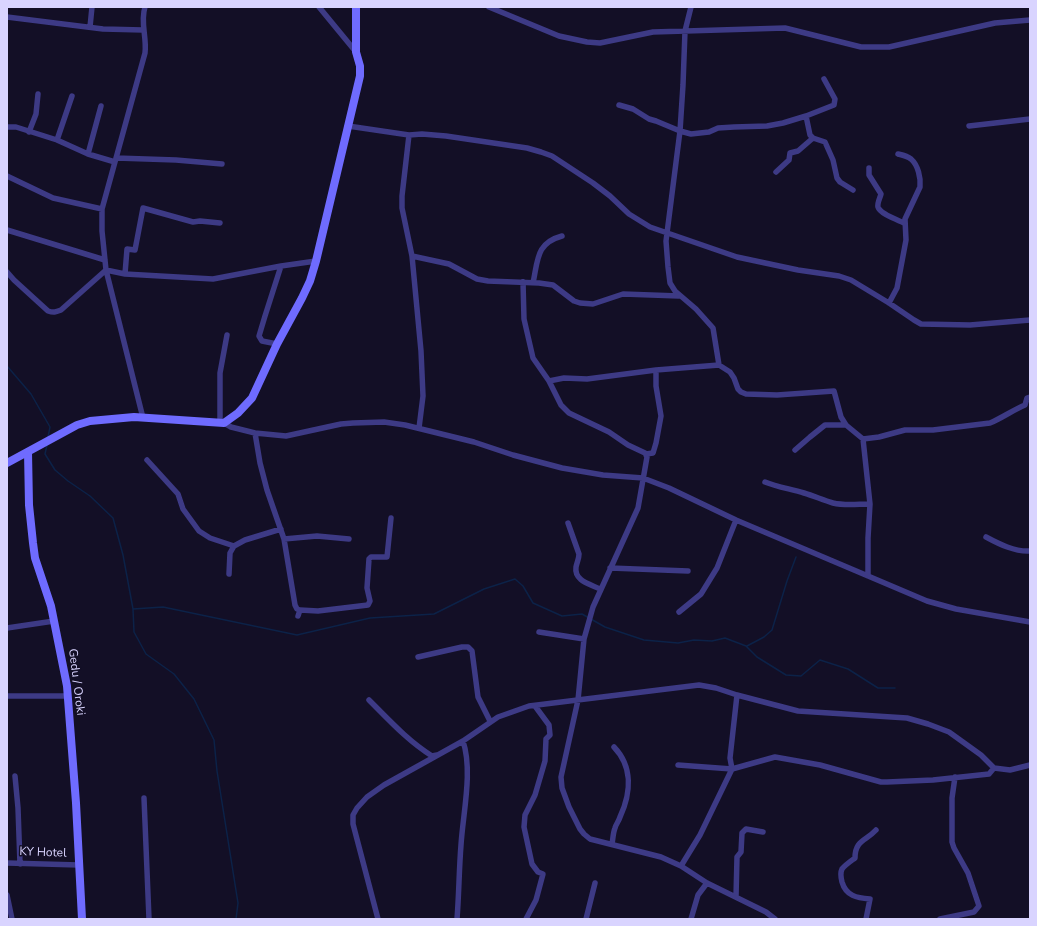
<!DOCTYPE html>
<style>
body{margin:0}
#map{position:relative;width:1037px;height:926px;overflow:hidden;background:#130f26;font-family:"Nunito Sans",sans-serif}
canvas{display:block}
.frame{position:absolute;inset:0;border:8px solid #d9d4ff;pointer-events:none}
</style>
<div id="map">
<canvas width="1037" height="926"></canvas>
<div class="frame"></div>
</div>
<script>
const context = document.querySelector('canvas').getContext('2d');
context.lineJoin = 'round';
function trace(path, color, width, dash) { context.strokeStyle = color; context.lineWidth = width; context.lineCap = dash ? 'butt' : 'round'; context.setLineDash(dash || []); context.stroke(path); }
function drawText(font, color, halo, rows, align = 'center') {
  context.font = font + ' "Nunito Sans",sans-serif'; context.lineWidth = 3; context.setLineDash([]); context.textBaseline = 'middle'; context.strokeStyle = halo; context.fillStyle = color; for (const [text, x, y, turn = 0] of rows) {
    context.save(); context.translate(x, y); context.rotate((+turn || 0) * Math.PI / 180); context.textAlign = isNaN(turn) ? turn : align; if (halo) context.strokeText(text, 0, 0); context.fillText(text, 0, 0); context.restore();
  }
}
const stream = new Path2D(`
 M7 366 31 394 50 427 48 437
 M47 445 45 454 55 470 68 481 90 496 113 518 123 555 133 609 134 632 146 654 174 674 194 699 214 740 217 771 238 903 236 919
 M133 609 163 607 297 635 370 618 434 614 484 589 515 579 523 586 533 603 562 616 582 614 605 627 644 640 678 643 694 640 712 641 725 638 746 646 757 657 786 675 801 676 820 660 848 669 878 688H895
 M747 646 764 637 772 630 787 581 796 557`);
const street = new Path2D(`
 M319 7 356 52
 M489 7 559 36 587 42 600 43 653 32 785 28 861 47H889L995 23 1030 20
 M691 7 685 31 683 85 680 131 666 241 668 267 670 283 675 291 696 309 713 328 719 365
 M7 17 103 29 143 30
 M90 27 92 7
 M619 105 633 109 649 119 656 121 680 131 691 134 709 132 718 128 734 127 767 126 783 123 806 116 834 105 835 99 824 79
 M806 116 810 135 813 138 825 142 833 160 837 178 840 182 853 190
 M348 126 409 135 422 134 446 136 527 148 541 152 552 156 593 183 610 196 629 214 650 227 737 257 798 270 839 276 851 280 889 303 914 320 921 324 970 325 1030 320
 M969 126 1030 119
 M7 127H16L57 140 88 154 115 162
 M29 132 36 114 38 94
 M409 135 402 196V208L412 256 421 351 423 396 419 428
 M57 140 72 96
 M88 154 101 106
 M116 158 176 160 222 164
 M869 168V175L881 194C880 198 877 203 878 207 880 214 898 220 904 223
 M776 172 789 160 790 153 798 151 813 138
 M7 176 53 198 102 209
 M7 230 105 260
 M412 256 449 264 477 279 488 281 539 283 553 285 574 301 580 303 593 304 623 294 679 296
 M7 272 14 280 48 311C54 313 56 312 61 310L106 270 125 274 213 279 281 266 316 261
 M125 274 127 249 135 250 143 208 193 222 200 221 220 223
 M523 282 524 319 533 358 549 381 561 405 569 413 609 432 628 445 645 453 647 457 638 508 593 607 584 639 578 700 561 777 562 788 569 807 580 829 584 834 590 839 661 857 681 866 707 883 766 912 775 919
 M533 283C538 260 536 243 562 236
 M889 303 897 288 906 240 905 219 920 187C921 178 918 165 911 159 907 156 902 155 898 154
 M277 344 262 341 259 336 265 316 281 266
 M549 381 564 378 587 379 656 370 719 365 730 372 734 378 738 389 741 392 746 394 777 395 834 391 841 417 846 425 863 439 879 437 905 430H933L990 423C1002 418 1013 410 1025 405L1027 398 1030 397
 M143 418 106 270 102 231V209L145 53C147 37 140 22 145 7
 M220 423V373L227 335
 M224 423 231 427 255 433 286 436 341 424 353 423 384 422 405 425 474 442 513 455 562 468 603 475 643 478 669 488 736 520 927 601 956 609 1030 622
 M255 433 260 463 267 490 284 539 295 605 297 609 300 610 298 616
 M863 439 870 504 868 538V576
 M795 450 810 437 825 425H846
 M646 454 653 453 656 443 661 416 656 386V370
 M147 460 178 494 183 509 199 531 210 538 234 546 245 540 281 529
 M765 482C777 487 791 489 804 493 814 496 823 500 833 503 845 506 858 504 870 504
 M568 523 579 554C579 559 577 562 576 567 574 581 590 584 600 589
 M986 537C999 544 1015 552 1030 551
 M284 539 317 536 349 539
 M610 568 688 571
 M229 574 230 553 234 546
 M300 610 318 611 368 605 370 601 367 588 369 559 371 557H387L391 518
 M679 612 701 594 717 568 736 520
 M7 628 54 621
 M539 632 584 639
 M418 657 462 647H468L472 651 478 697 490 721
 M7 696H67
 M369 700C389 720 408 741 432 756L437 755
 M678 765 732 769 775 757 820 765 881 782H887L933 780 989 774 994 768
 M15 776 18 808 20 864
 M144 798 149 919
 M612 844C613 839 613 833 615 828 616 824 619 821 620 817 631 793 633 767 614 747
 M7 863 79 865
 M681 866 700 835 732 769 730 758 737 695
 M7 895 12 919
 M736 897 737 857 741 852 742 833 746 829 763 832
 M378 919 353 824V815L357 808 367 797 384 785 463 741 498 717 529 706 699 685 716 688 737 695 798 711 907 718 928 724 949 732 981 755 994 768 1010 770 1030 765
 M457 919C459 894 459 870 461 845 463 813 473 771 463 741
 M526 919 536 900 543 874 538 872 532 864 524 827 525 815 535 795 545 761 546 739 550 735 549 725 535 706
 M586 919 595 883
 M691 919 698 895 707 883
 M866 919 870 899C857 898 846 896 842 882 841 878 840 873 842 869 845 865 851 861 855 858 855 840 866 841 876 830
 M940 919 974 912 979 906 968 873 954 848 952 842V798L955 777`);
const secondary = new Path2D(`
 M28 452 29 505 33 543 35 558 51 606 67 686 76 803 82 919
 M7 463 66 431 77 425 90 421 134 417 224 423 238 413 252 398 277 344 302 298 310 281 316 261 360 76V66L356 52V7`);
const streetNames = [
 ["Gedu / Oroki",76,682,83],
 ["KY Hotel",43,853,2]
];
trace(stream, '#0c2248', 1.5);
trace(street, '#3d3a85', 5.5);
trace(secondary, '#6f6bff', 8);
drawText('12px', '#d9d4ff', '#130f26', streetNames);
</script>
